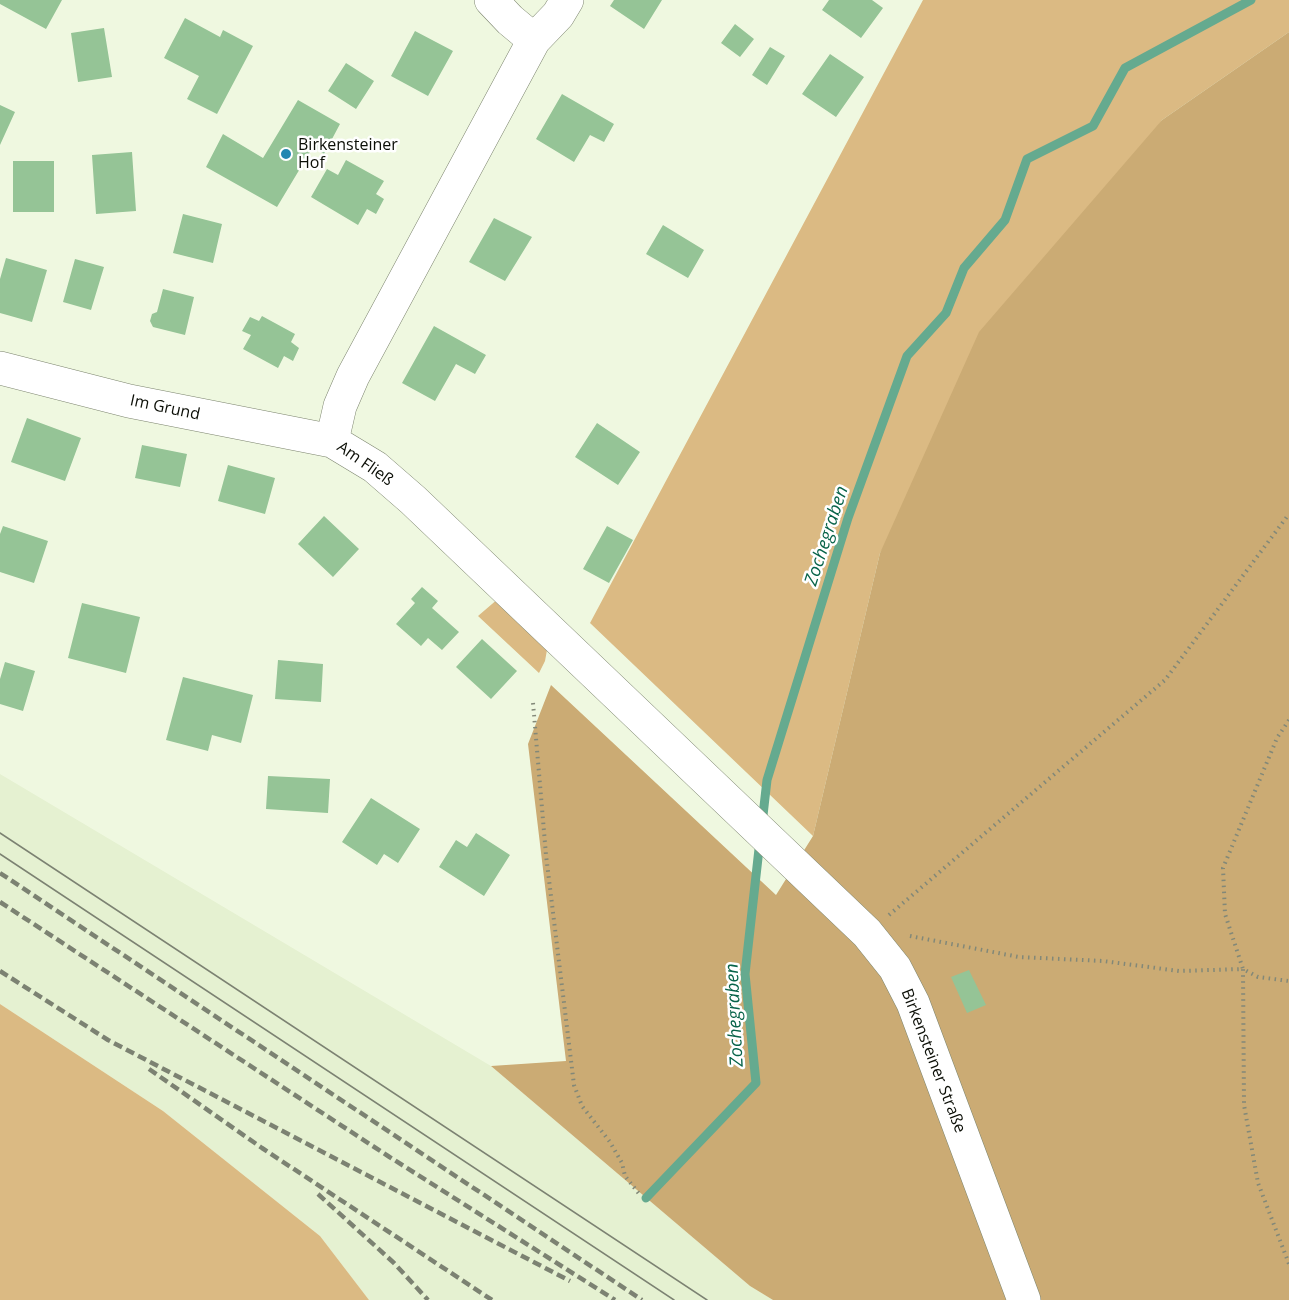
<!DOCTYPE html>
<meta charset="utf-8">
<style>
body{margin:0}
canvas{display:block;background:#eff8e0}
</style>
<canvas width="1289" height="1300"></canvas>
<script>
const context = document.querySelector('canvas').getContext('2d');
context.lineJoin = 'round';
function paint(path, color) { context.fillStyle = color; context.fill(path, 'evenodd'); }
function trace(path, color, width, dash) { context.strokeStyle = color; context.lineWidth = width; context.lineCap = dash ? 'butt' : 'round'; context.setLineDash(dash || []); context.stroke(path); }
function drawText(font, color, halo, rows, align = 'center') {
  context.font = font + ' "Open Sans",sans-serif'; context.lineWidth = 5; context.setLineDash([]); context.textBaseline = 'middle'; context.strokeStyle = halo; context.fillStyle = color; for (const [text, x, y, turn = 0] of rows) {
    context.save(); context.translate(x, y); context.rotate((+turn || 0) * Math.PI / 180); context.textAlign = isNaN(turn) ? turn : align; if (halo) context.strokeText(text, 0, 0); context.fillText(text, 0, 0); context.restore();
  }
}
const built = new Path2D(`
 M0 774 491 1066 750 1286 773 1300H369L320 1236 163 1111 0 1004Z`);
const green = new Path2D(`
 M923 0H1289V32L1162 120 880 553 813 836 590 623Z
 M499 598 547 650 545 661 539 673 478 616Z
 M0 1004 163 1111 320 1236 369 1300H0Z`);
const forest = new Path2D(`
 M1289 32V1300H773L750 1286 491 1066 566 1061 528 744 551 685 776 895 813 836 880 553 979 332 1162 120Z`);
const stream = new Path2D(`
 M762 824 767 780 848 518 907 356 946 313 964 268 1005 220 1027 159 1093 126 1125 68 1251 0
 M646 1198 756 1083 745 974 760 840`);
const building = new Path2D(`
 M0 0H62L46 29 0 4Z
 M614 0H662L644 29 610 6Z
 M829 0H872L883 8 861 38 822 10Z
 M185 18 220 37 223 30 253 46 217 114 187 99 199 76 164 58Z
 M735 24 754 39 740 57 721 43Z
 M104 28 112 77 78 82 71 33Z
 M415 31 453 51 428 96 391 76Z
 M770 47 785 56 767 85 752 75Z
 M830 54 864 77 836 117 802 94Z
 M346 63 374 81 356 109 328 91Z
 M562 94 614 124 604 142 590 135 574 162 536 139Z
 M298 100 340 124 324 154 313 147 277 207 206 167 223 134 263 158Z
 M0 105 15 112 0 145Z
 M132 152 136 211 96 214 92 155Z
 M346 160 384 181 376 194 384 199 376 214 367 209 358 225 311 197 327 169 338 175Z
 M13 161H54V212H13Z
 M183 214 222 224 213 263 173 253Z
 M494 218 532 237 505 281 469 262Z
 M663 225 704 250 688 278 646 254Z
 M6 258 47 270 32 322 0 313V279Z
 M75 259 104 267 91 310 63 302Z
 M163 289 194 297 185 335 153 327 150 321 152 314 157 312Z
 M262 316 295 334 291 342 299 348 293 361 284 356 278 368 243 349 251 335 242 331 250 317 259 321Z
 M434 326 486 355 475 374 456 364 435 401 402 383Z
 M27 418 81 438 65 481 11 462Z
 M597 423 640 452 618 485 575 457Z
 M142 445 187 454 180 487 135 478Z
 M228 465 275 478 265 514 218 501Z
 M324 516 359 549 333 577 298 544Z
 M3 526 48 541 34 583 0 572V534Z
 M607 526 633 540 609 583 583 569Z
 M422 587 438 601 432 608 459 632 442 650 428 638 421 646 396 624 415 603 411 599Z
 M82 603 140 617 126 673 68 658Z
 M482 639 517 671 491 699 456 667Z
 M278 660 323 664 321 702 275 699Z
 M5 662 35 671 23 711 0 704V679Z
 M183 677 253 695 241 743 212 735 208 751 166 740Z
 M268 776 330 779 328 813 266 809Z
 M371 798 420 829 398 863 384 854 377 865 342 842Z
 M476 833 510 855 484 896 439 867 456 840 467 847Z
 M969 970 986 1005 967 1013 951 977Z`);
const path = new Path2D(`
 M533 703 546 855 574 1085 582 1106 610 1142 622 1163 625 1176 640 1195
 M1289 720 1277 738 1223 868 1225 914 1243 969 1258 977 1289 981
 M889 915 1165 680 1289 514
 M910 936 1019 957 1103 961 1179 971 1243 969 1244 1105 1258 1183 1289 1264`);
const minor = new Path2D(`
 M491 0 510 20 534 40
 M0 368 129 401 332 441 375 467 413 500 867 933 895 968 913 1003 1024 1300
 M332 441 340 406 353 376 534 40 558 15 567 0`);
const tram = new Path2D(`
 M0 833 707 1300
 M0 854 674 1300`);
const rail = new Path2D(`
 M0 873 642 1300
 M0 902 388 1156 615 1300
 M0 971 108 1040 570 1281
 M149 1069 262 1148 492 1300
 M318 1194 394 1263 428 1300`);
const markers = [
 [286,154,6,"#2487b1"]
];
const poiNames = [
 ["Birkensteiner",298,145],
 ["Hof",298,163]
];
const streetNames = [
 ["Im Grund",165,408,12],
 ["Am Fließ",365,464,35],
 ["Birkensteiner Straße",933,1061,69]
];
const waterNames = [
 ["Zochegraben",827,536,-72],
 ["Zochegraben",735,1015,-93]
];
paint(built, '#e5f1d1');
paint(green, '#dbba83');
paint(forest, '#cbab74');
trace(stream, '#65aa8f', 9);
paint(building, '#95c496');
trace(minor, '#7c846e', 34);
trace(path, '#828878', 4, [1.5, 4.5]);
trace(minor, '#fff', 33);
trace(tram, '#7c8272', 1.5);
trace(rail, '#7c8272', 4.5, [9, 4.5]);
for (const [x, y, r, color] of markers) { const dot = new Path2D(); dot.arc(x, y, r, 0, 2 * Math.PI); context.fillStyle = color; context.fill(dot); trace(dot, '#fff', 2); }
drawText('16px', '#0b0e06', '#fff', poiNames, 'left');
drawText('16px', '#0b0e06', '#fff', streetNames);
drawText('italic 18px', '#076349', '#fff', waterNames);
</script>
